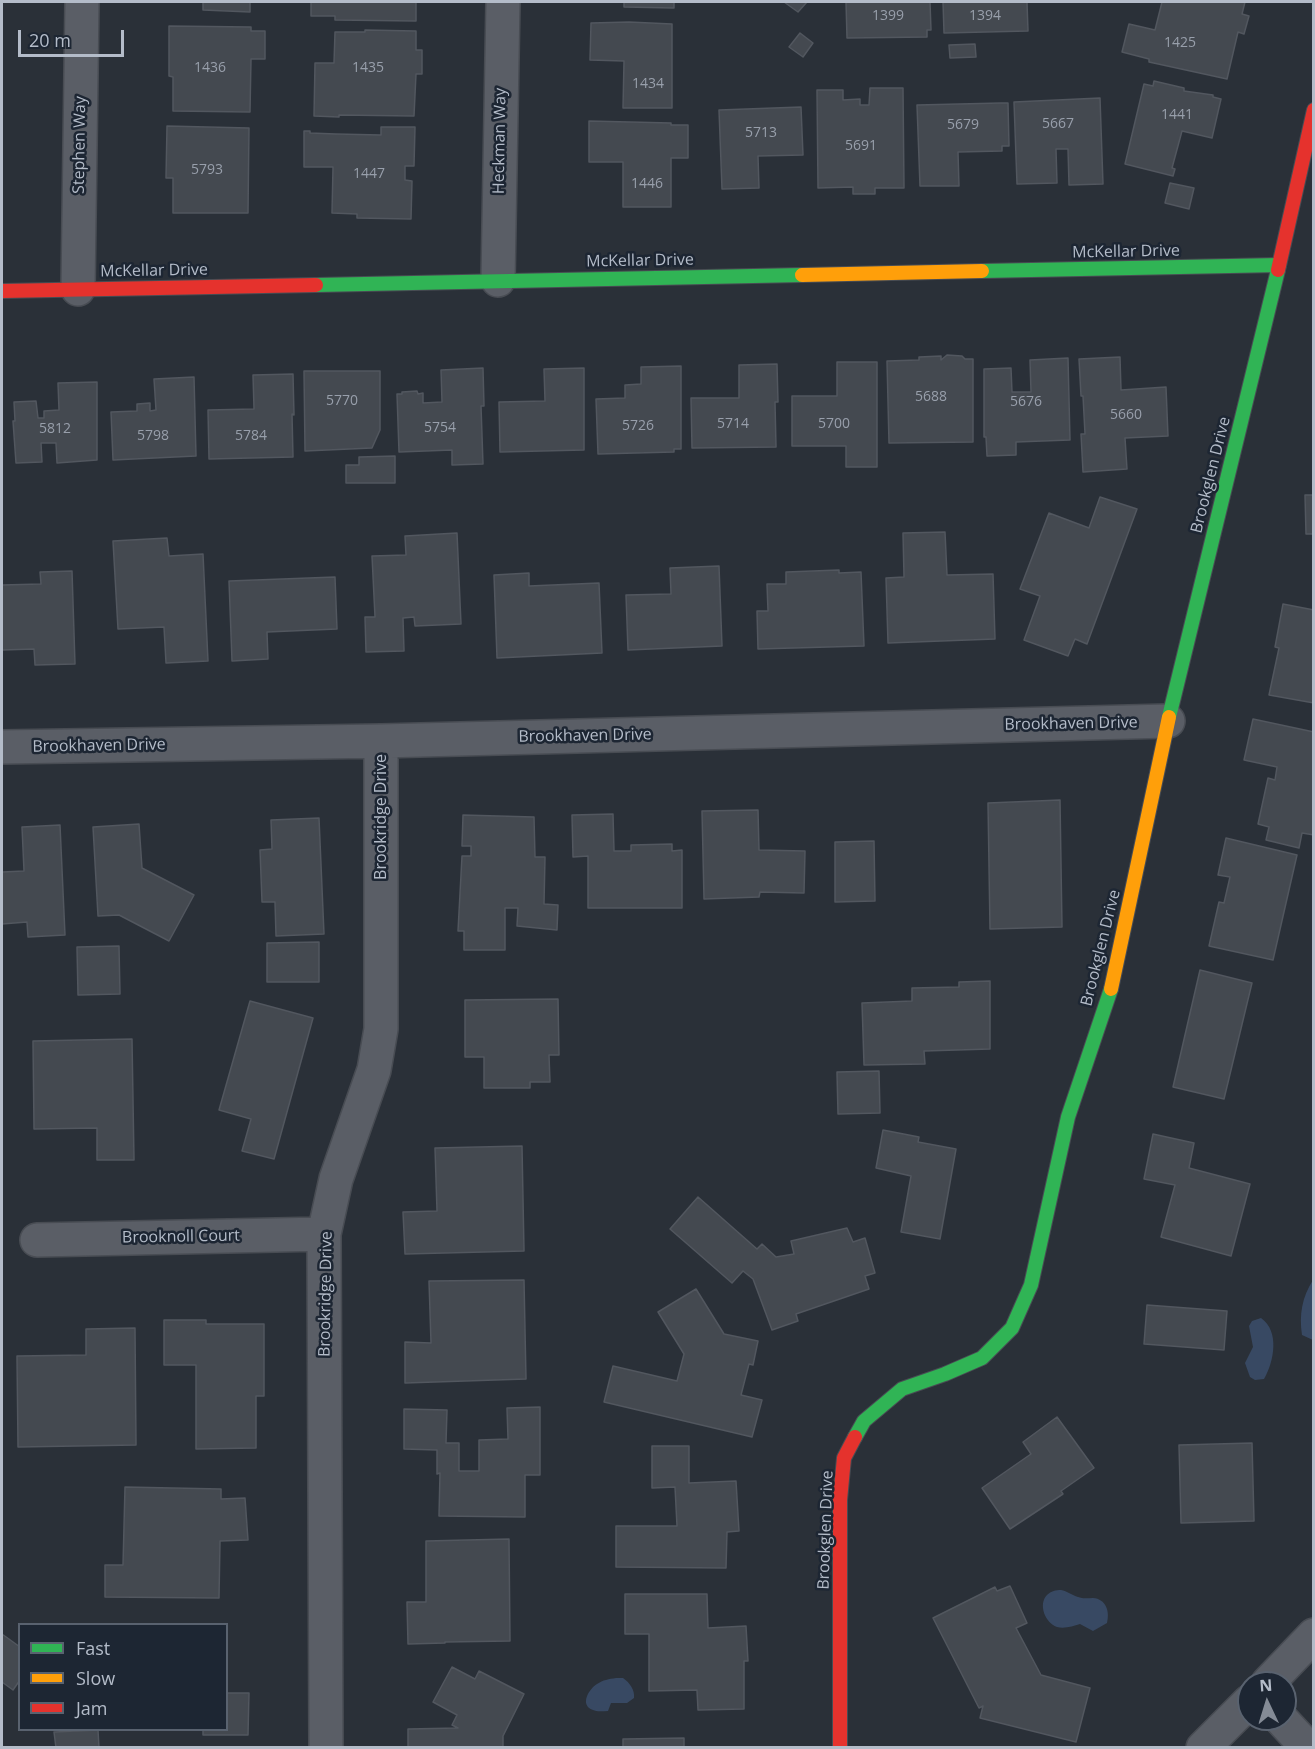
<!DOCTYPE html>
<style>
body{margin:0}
#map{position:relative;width:1315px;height:1749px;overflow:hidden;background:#2a3038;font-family:"Open Sans",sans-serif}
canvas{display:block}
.frame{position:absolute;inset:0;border:3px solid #b4bcc9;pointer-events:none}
.legend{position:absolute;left:18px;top:1623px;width:210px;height:108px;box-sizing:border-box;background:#1d2633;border:2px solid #59626f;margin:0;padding:8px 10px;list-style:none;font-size:18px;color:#b4bcc9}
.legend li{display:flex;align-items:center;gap:12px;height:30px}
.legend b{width:30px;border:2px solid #59626f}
.north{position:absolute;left:1237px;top:1671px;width:60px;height:60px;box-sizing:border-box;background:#1d2633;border:2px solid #59626f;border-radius:50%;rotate:356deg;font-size:16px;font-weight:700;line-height:24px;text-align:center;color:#b4bcc9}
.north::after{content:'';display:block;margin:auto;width:21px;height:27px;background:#848b96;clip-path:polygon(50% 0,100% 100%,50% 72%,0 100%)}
.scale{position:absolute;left:18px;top:30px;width:106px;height:27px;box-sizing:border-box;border:3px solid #b4bcc9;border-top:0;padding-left:8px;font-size:18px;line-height:21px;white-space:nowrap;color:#b4bcc9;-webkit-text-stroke:4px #1d2633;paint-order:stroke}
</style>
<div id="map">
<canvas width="1315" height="1749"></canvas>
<div class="frame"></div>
<ul class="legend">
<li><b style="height:8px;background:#30b455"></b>Fast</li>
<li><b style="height:8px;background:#ff9f0a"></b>Slow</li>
<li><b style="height:8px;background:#e5322d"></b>Jam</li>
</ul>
<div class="north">N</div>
<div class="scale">20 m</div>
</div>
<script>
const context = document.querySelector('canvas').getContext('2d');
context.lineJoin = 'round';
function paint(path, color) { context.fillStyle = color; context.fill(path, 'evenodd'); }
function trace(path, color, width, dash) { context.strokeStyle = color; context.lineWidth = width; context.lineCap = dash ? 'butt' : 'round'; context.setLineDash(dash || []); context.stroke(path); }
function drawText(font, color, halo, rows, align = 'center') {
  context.font = font + ' "Open Sans",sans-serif'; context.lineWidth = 5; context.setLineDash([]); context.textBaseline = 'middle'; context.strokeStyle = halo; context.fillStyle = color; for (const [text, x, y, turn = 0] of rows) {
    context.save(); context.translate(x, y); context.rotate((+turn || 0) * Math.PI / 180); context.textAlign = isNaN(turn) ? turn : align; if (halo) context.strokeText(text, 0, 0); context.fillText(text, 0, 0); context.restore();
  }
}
const water = new Path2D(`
 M1313 1280V1340L1302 1335C1299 1315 1302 1297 1313 1280Z
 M1261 1318C1280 1331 1274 1362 1264 1379L1255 1380 1250 1377 1245 1363 1253 1347 1249 1326 1252 1321Z
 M1061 1590C1067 1591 1072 1595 1078 1597 1083 1599 1088 1598 1093 1598 1106 1599 1110 1611 1107 1623L1093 1631 1080 1624C1073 1626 1065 1629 1057 1627 1045 1623 1038 1604 1047 1595 1051 1591 1056 1590 1061 1590Z
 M616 1678H623C630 1683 635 1690 634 1698L627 1703H611L608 1711C603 1711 597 1712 593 1710 579 1705 589 1689 597 1684 603 1680 609 1679 616 1678Z`);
const building = new Path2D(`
 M203 2H250V12L203 10Z
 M311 2H416V21L335 20V16H311Z
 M624 2H674V8L624 7Z
 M784 2H807L798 12Z
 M846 2H930L931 30H927V37L847 38Z
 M943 2H1027L1028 31 944 33Z
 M1162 2H1245L1242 14 1249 16 1244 34 1238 32 1227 79 1149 62V59L1122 52 1129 24 1155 30Z
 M629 22 672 24V108H623L624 61 590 60 591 23Z
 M169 26 251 27V31H265V59H251L250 112 173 111V77L169 76Z
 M365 30 416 31V50H422V74H416L414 116 339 115V117L314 116 315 63H334L335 32H365Z
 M800 33 813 43 803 57 789 47Z
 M975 44 976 57 950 58 949 45Z
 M1154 81 1184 88V91L1213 95V97L1221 99 1212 138 1182 131 1172 168 1175 169 1173 176 1125 164 1144 84 1153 86Z
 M870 88H903L904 188H875V194H853V187L818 188 817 90H843V100L860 99V105H869Z
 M1100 98 1103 184 1069 185 1068 149H1056L1057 183 1017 184 1014 102Z
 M1001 103H1008L1009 146H1002V151L958 152 959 186H920L917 105Z
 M801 107 803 155 758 156 759 188 722 189 719 110Z
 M589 121 671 123V125H688V158H671V207H623V162H589Z
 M167 126 249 128 248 213H173V178H166Z
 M381 127H415L414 166H405V180L412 181 411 219 357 218V214L332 213 333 167H304V131H310V133L336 134 381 135Z
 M1170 183 1194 188 1189 209 1165 203Z
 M947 355 962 356 965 359H973V442L889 443 887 361 919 360V357L941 356V360Z
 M1120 357 1121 390 1166 387 1168 436 1125 438 1127 469 1083 472 1081 434H1085L1083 396H1081L1079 359Z
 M1068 358 1070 440 1016 442V455L987 456 986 437H984V369L1011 368 1012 392H1031L1030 360Z
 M837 362H877V467H846V446H792V396H837Z
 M777 364 778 402H775L776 447 692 448 691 398H739V365Z
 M681 366V449H674V452L598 454 596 399 625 398V385L641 384V367Z
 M483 368 484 406H481L483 464 452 465V450L399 452 397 394H402V392L417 391 418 394 423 393V403L442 402 441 370Z
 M584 368V450L500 452 499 402 545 401 544 369Z
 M304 371H380V430L372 448 305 451Z
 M293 374 294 415 292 414 293 457 209 459 208 410 254 409 253 375Z
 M194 377 196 456 113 460 111 412 137 411V404L150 403V411L156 410 154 379Z
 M97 382V460L57 463 56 443H41L42 462 16 463 13 421H15L14 402 36 401 38 418H44V411L59 410 58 383Z
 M395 456V483H346V465H359V457Z
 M1305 495H1314V534H1306Z
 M1100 497 1137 509 1087 644 1075 639 1068 656 1024 640 1040 596 1020 589 1049 513 1089 528Z
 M945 532 947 575 993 574 995 639 888 643 886 578 904 577 903 533Z
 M457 533 461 624 415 626 414 617 403 618 404 651 366 652 365 617H375L372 556 406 555 405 536Z
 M167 538 169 556 203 554 208 661 166 663 164 627 118 629 113 541Z
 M719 566 722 646 628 650 626 595 671 594 670 568Z
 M839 570V573L861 572 864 646 758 649 757 611H768L767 584H786V572Z
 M72 571 75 664 35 665 34 649 2 650V585L41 584 40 572Z
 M529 573V586L599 583 602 653 497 658 494 575Z
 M335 577 337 629 267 632 268 659 232 661 229 581Z
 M1283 604 1314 610V703L1269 695 1279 648 1275 647Z
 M1253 719 1314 732V835L1302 833 1299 848 1266 840 1269 827 1258 824 1268 778 1275 780 1277 767 1244 760Z
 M1060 800 1062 927 990 929 988 803Z
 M758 810 759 850 805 851 804 893 760 892 759 897 704 899 702 811Z
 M613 814 614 851H631V845L672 844V851L682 850V908H588V856L573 857 572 815Z
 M463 815 534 817 535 857H545L544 904 558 905 557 930 517 926 518 908H505V950H464V931H458L462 856H471V846H462Z
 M319 818 324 934 276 936 275 902H262L260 850 272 849 271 820Z
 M139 824 142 868 194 895 169 941 119 915 98 916 93 827Z
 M60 825 65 935 28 937 27 922 2 924V872L24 871 22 827Z
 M1226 838 1297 855 1273 960 1209 946 1219 902 1224 903 1230 877 1218 875Z
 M874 841 875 901 835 902V842Z
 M319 942V982H267V943Z
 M119 946 120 994 78 995 77 947Z
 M1200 970 1252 983 1224 1099 1173 1087Z
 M990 981V1049L924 1051 925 1064 864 1065 862 1003 912 1001V988L959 987V982Z
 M558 999 559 1055H549L550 1082H530V1088H484V1057H465V1000Z
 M250 1001 313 1018 274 1159 242 1151 251 1119 219 1110Z
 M132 1039 134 1160H97V1128L34 1129 33 1041Z
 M879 1071 880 1113 838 1114 837 1072Z
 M883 1130 919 1137 918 1142 956 1149 940 1239 901 1232 911 1176 876 1168Z
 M1153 1134 1194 1143 1189 1168 1250 1184 1231 1256 1161 1237 1175 1185 1144 1179Z
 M522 1146 524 1251 405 1254 403 1212 437 1211 435 1148Z
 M698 1197 757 1249 762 1244 776 1257 794 1254 791 1241 847 1228 853 1242 865 1238 875 1273 865 1276 869 1289 796 1314 798 1321 772 1330 753 1279 743 1271 732 1283 670 1229Z
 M524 1280 526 1379 405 1383V1342L431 1343 429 1281Z
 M696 1289 724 1334 758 1341 753 1365 749 1364 741 1395 762 1400 752 1437 604 1402 613 1366 677 1381 684 1354 658 1312Z
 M1147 1305 1227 1311 1224 1350 1144 1344Z
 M164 1320H206V1324H264V1396H256V1448L196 1449V1365H164Z
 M135 1328 136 1445 18 1447 17 1356 86 1355V1329Z
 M540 1407V1475H525V1517L439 1516 440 1473 437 1474V1450L404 1449V1409L447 1410 446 1443H459V1471H479V1440L508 1439 507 1408Z
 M1057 1417 1094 1468 1061 1491 1063 1494 1010 1529 982 1488 1031 1454 1023 1442Z
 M1252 1443 1254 1521 1181 1523 1179 1445Z
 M652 1446H689V1483L736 1481 739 1531 727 1532 726 1568 616 1567V1526H677L675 1487 652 1488Z
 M125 1487 221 1489V1499L245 1498 248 1540 220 1541 219 1598 105 1597V1565H123Z
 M509 1539 510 1641 445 1642V1643L408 1644 407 1602H426V1541Z
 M1010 1586 1027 1623 1016 1628 1041 1675 1090 1688 1076 1742 980 1718 983 1706 979 1708 933 1618 995 1587 997 1591Z
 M625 1594H707L708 1628 746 1626 748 1661H744V1709L698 1710 697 1690 649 1691V1634H625Z
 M2 1634 20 1647V1680L13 1690 2 1682Z
 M452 1667 475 1679 479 1671 524 1694 503 1736V1748H408V1729L458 1728 452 1725 457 1715 433 1702Z
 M226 1693H249L248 1735H203V1730H226Z
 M98 1730 99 1748H56L54 1732Z
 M684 1738V1748H623V1739Z`);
const street = new Path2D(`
 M498 280 503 2
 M78 289 82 2
 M2 747 381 741 1168 721
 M37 1240 324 1234
 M1268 1683 1314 1635
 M1281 1719 1308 1748
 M326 1748 324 1234 336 1179 374 1070 381 1029V741
 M1203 1748 1249 1702`);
const fast = new Path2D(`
 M982 271 1279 265
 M316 285 802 275
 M1169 717 1278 270
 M855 1437 864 1421 902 1389 945 1374 982 1358 1012 1328 1031 1285 1068 1117 1111 989`);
const slow = new Path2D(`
 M802 275 982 271
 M1111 989 1169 717`);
const jam = new Path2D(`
 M1278 270 1314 110
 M2 291 316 285
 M840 1748V1500L844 1458 855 1437`);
const numberNames = [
 ["1399",888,16],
 ["1394",985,16],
 ["1425",1180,43],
 ["1436",210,68],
 ["1435",368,68],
 ["1434",648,84],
 ["1441",1177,115],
 ["5667",1058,124],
 ["5679",963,125],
 ["5713",761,133],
 ["5691",861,146],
 ["5793",207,170],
 ["1447",369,174],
 ["1446",647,184],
 ["5688",931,397],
 ["5770",342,401],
 ["5676",1026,402],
 ["5660",1126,415],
 ["5714",733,424],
 ["5700",834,424],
 ["5726",638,426],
 ["5754",440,428],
 ["5812",55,429],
 ["5798",153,436],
 ["5784",251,436]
];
const streetNames = [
 ["Heckman Way",500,141,-89],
 ["Stephen Way",80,145,-89],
 ["McKellar Drive",1126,252,-1],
 ["McKellar Drive",640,261,-1],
 ["McKellar Drive",154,271,-1],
 ["Brookglen Drive",1211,475,-76],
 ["Brookhaven Drive",1071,724,-1],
 ["Brookhaven Drive",585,736,-1],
 ["Brookhaven Drive",99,746,-1],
 ["Brookridge Drive",381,817,-90],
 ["Brookglen Drive",1101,948,-76],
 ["Brooknoll Court",181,1237,-1],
 ["Brookridge Drive",326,1294,-89],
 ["Brookglen Drive",826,1530,-88]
];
paint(water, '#384963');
paint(building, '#444950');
trace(building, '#52575f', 1.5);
trace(street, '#484c53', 36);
trace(fast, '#484c53', 16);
trace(slow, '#484c53', 16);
trace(jam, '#484c53', 16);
trace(street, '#5a5e66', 33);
trace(fast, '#30b455', 14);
trace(slow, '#ff9f0a', 14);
trace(jam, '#e5322d', 14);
drawText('14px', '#989fab', null, numberNames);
drawText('16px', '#b4bcc9', '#1d2633', streetNames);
</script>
